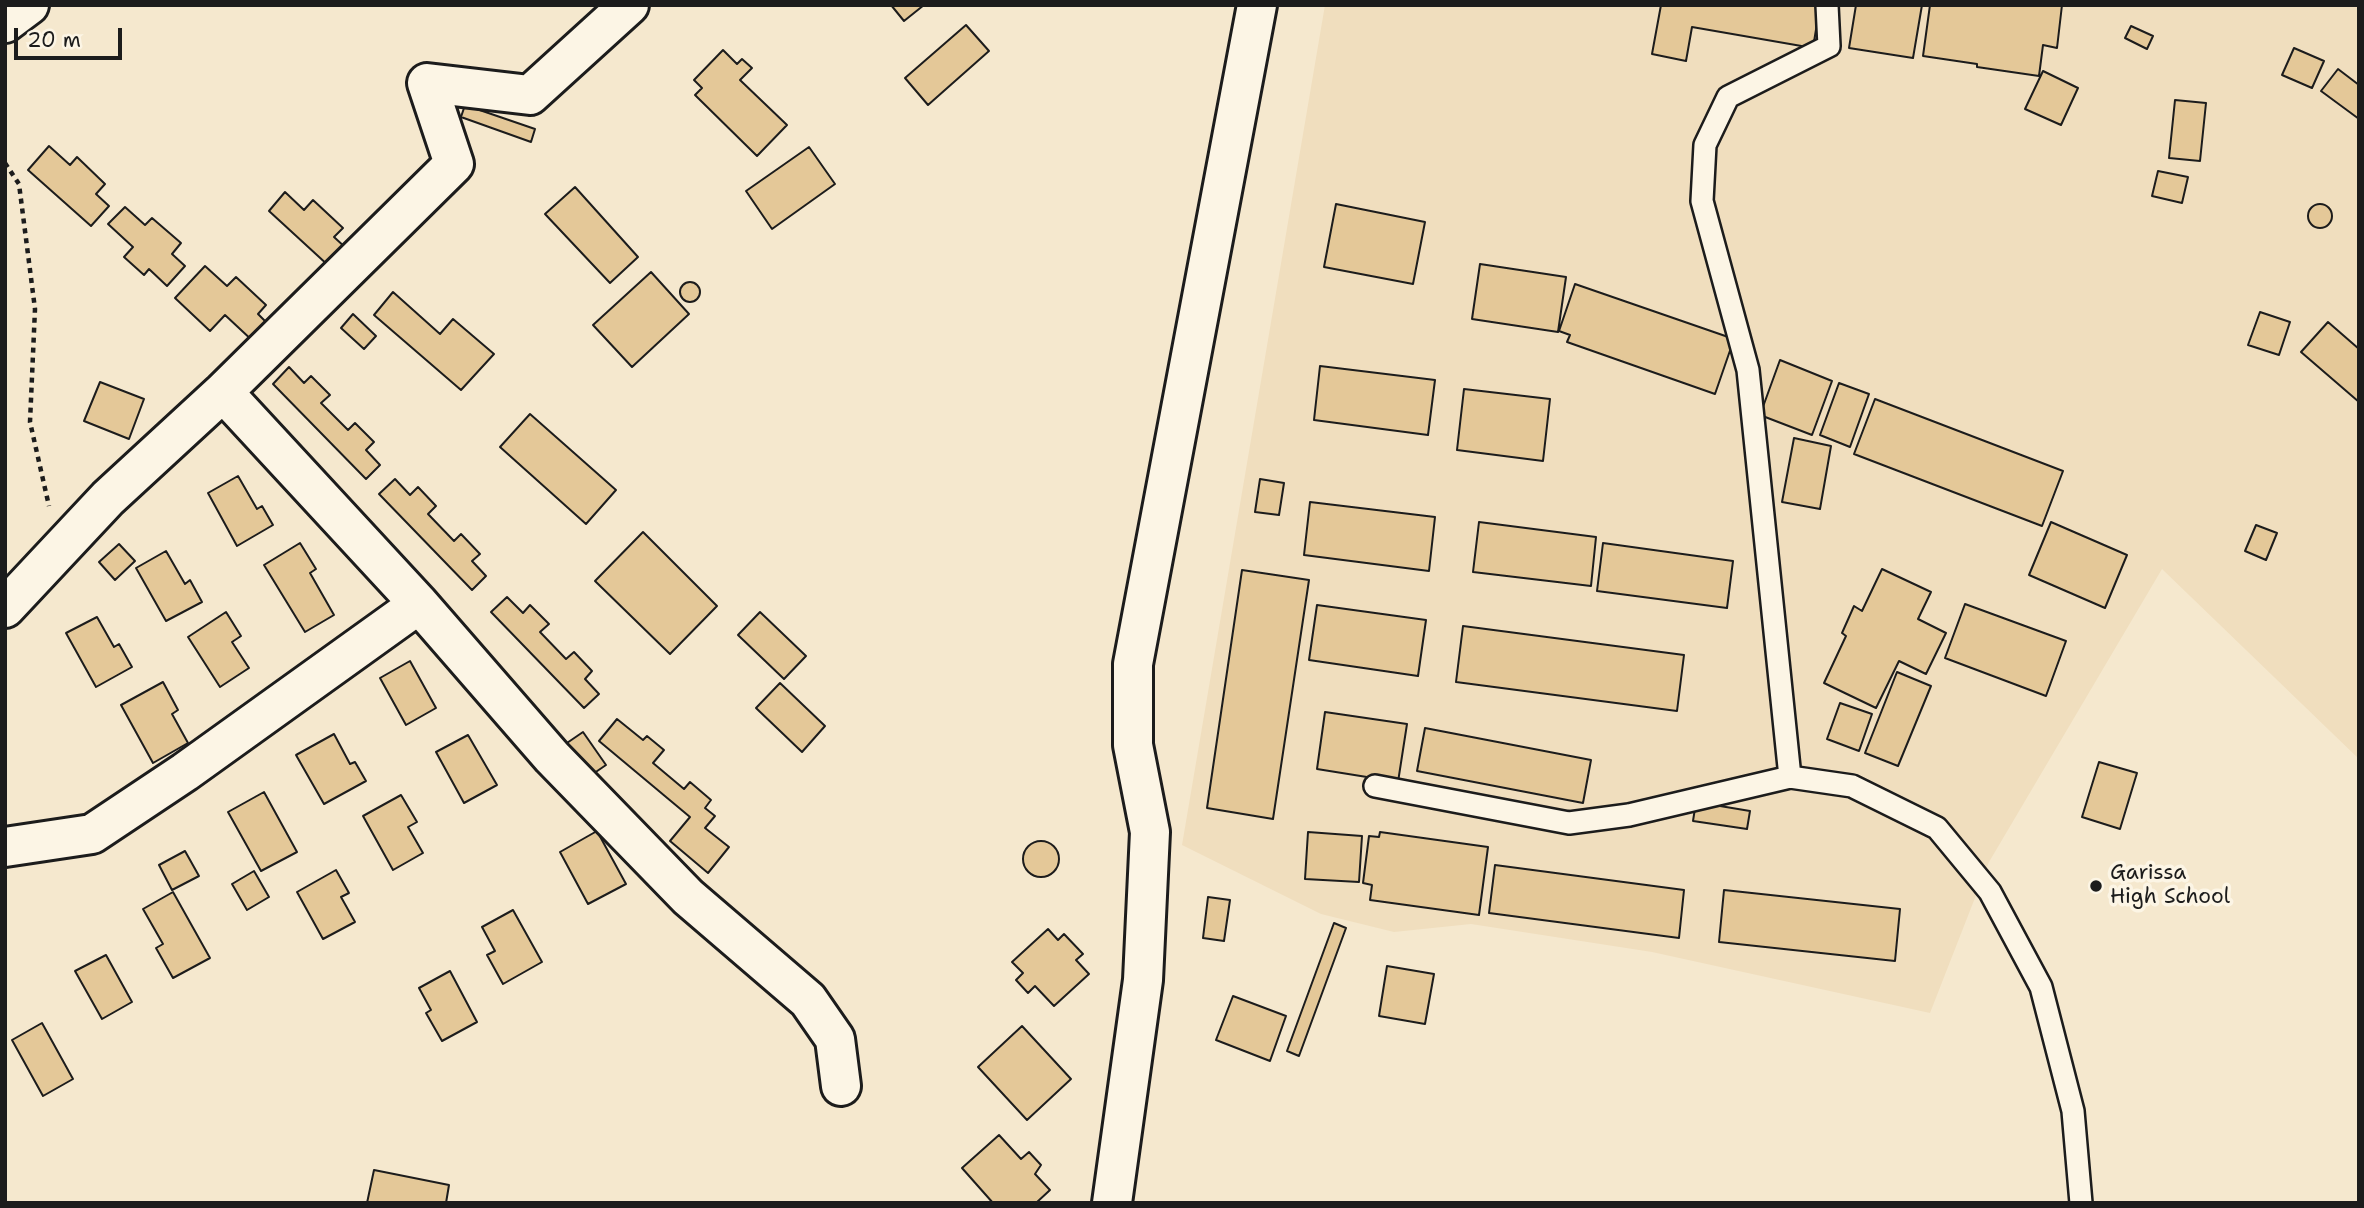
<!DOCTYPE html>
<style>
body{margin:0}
#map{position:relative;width:2364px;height:1208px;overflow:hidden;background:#f5e8ce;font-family:"Shantell Sans",sans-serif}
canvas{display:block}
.frame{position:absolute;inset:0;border:7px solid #1c1c1c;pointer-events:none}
.scale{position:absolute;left:14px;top:28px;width:108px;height:32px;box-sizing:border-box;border:4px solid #1c1c1c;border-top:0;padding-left:9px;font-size:21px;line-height:24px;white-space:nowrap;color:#1c1c1c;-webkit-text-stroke:5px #fcf5e5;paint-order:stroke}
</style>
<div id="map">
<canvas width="2364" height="1208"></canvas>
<div class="frame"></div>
<div class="scale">20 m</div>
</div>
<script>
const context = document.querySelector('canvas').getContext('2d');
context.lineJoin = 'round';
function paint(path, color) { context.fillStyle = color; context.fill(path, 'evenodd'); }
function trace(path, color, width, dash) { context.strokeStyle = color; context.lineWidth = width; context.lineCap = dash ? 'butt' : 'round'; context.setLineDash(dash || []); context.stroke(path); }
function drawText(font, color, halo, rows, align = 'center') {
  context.font = font + ' "Shantell Sans",sans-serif'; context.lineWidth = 7; context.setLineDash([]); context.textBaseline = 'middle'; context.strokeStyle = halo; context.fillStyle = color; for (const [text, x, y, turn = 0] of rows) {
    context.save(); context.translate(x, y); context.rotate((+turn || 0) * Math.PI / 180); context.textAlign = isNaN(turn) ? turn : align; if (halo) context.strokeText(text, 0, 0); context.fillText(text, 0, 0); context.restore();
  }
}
const built = new Path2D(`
 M1325 5H2359V759L2162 569 1989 862 1930 1013 1652 952 1471 924 1394 932 1321 914 1182 845Z`);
const building = new Path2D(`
 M891 5H924L904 21Z
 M1661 5H1820L1813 48 1692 27 1686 61 1652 54Z
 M1856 5H1922L1913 58 1849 48Z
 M1930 5H2062L2057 48 2043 45 2039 76 1977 67V64L1923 56Z
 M966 25 989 51 928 105 905 78Z
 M2131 26 2153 36 2147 49 2125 38Z
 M2294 48 2324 61 2312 88 2282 75Z
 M723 50 737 64 742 59 752 68 740 80 787 125 757 156 695 95 702 88 694 80Z
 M2338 69 2359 85V119L2321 91Z
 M2043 71 2078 88 2061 125 2025 109Z
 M2175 100 2206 103 2200 161 2169 158Z
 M465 105 535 129 531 142 461 117Z
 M49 146 70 165 77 157 105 184 96 194 109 206 91 226 28 170Z
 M809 147 835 184 772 229 746 191Z
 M2158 171 2188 177 2182 203 2152 196Z
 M575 187 638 257 610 283 545 214Z
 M285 192 304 210 313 200 343 228 334 237 347 249 330 267 269 211Z
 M1336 204 1425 222 1413 284 1324 267Z
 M2308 216a12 12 0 1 1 24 0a12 12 0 1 1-24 0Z
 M125 207 145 225 152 218 181 243 172 254 185 266 167 286 149 269 144 275 124 257 133 247 108 224Z
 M1480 264 1566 277 1558 332 1472 319Z
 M205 266 227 286 236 277 266 305 258 314 270 326 255 343 225 315 210 331 175 298Z
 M651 272 689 314 632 367 593 325Z
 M680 292a10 10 0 1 1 20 0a10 10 0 1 1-20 0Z
 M1575 284 1734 339 1715 394 1567 342 1570 335 1559 331Z
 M393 292 440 334 453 319 494 354 461 390 374 315Z
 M2260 312 2290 322 2279 355 2248 345Z
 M353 314 376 336 364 349 341 328Z
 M2328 322 2359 349V402L2301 352Z
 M1780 360 1832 381 1812 435 1760 415Z
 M1320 366 1435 380 1428 435 1314 420Z
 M289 367 304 383 311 376 330 395 321 403 348 430 355 423 374 442 366 450 380 465 366 479 273 384Z
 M100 382 144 399 129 439 84 421Z
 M1839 383 1869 394 1850 447 1820 435Z
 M1464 389 1550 399 1543 461 1457 450Z
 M1875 399 2063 471 2042 526 1854 454Z
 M530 414 616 490 586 524 500 447Z
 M1794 438 1831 446 1820 509 1782 502Z
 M238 476 257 509 262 506 273 525 237 546 208 493Z
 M395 479 410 495 418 487 436 506 428 514 454 541 461 534 480 554 472 561 486 576 472 590 379 494Z
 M1260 479 1284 483 1279 515 1255 512Z
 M1310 502 1435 517 1429 571 1304 555Z
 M1479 522 1596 537 1591 586 1473 572Z
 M2051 522 2127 555 2105 608 2029 575Z
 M2256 525 2277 533 2266 560 2245 551Z
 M643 532 717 606 670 654 595 581Z
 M300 543 316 569 310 573 334 615 305 632 264 565Z
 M1603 543 1733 561 1727 608 1597 591Z
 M119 544 135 561 115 580 99 562Z
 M166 551 185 584 190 580 202 602 166 621 136 568Z
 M1882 569 1931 592 1918 619 1946 633 1926 674 1899 661 1876 708 1824 683 1846 636 1842 633 1854 606 1862 611Z
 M1242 570 1309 580 1273 819 1207 808Z
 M507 597 523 613 530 605 549 624 540 632 566 659 574 652 592 671 585 679 599 694 584 708 491 612Z
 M1965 604 2066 641 2046 696 1945 658Z
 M1317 605 1426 620 1418 676 1309 660Z
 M226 612 241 636 232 642 249 668 220 687 188 637Z
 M760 612 806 656 784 679 738 635Z
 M97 617 114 647 119 644 132 667 96 687 66 633Z
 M1463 626 1684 655 1677 711 1456 682Z
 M410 661 436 708 406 725 380 678Z
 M1897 672 1931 686 1898 766 1865 753Z
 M163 682 178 710 172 714 188 743 153 763 121 705Z
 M780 683 825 726 802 752 756 708Z
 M1840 703 1872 714 1859 751 1827 739Z
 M1325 712 1407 724 1398 782 1317 769Z
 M617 719 643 740 647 736 664 750 653 763 684 789 690 782 711 800 705 808 715 816 705 828 729 847 708 873 670 841 690 817 599 741Z
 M1425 728 1591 760 1583 803 1417 771Z
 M583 732 606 765 587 778 564 745Z
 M334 734 350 764 355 762 366 781 324 804 296 755Z
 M468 735 497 785 464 803 436 752Z
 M2099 762 2137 773 2120 829 2082 817Z
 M264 792 297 852 261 871 228 812Z
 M401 795 417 822 408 827 423 853 393 870 363 816Z
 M1696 802 1750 811 1747 829 1693 821Z
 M597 831 626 884 588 904 560 852Z
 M1308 832 1362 836 1359 882 1305 879Z
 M1380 832 1488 847 1479 915 1370 900 1372 885 1363 883 1369 836 1379 837Z
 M1023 859a18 18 0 1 1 36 0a18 18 0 1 1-36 0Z
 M185 851 199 876 172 890 159 865Z
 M1495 865 1684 890 1679 938 1489 913Z
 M336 870 349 893 341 897 355 922 323 939 297 892Z
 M254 871 269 897 247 910 232 884Z
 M1724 890 1900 909 1895 961 1719 942Z
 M173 892 210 958 173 978 156 948 163 944 143 909Z
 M1208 897 1230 900 1224 941 1203 938Z
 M513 910 542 962 503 984 487 955 495 951 482 927Z
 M1334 923 1346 928 1299 1056 1287 1051Z
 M1048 929 1058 940 1064 934 1083 954 1076 960 1089 974 1054 1006 1035 986 1028 993 1016 980 1023 973 1012 962Z
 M106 955 132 1002 102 1019 75 971Z
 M1387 966 1434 974 1425 1024 1379 1016Z
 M450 971 477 1022 442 1041 426 1013 431 1010 419 988Z
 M1233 996 1286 1016 1270 1061 1216 1040Z
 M42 1023 73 1079 43 1096 12 1040Z
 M1022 1026 1071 1079 1027 1120 978 1067Z
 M999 1135 1021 1159 1029 1152 1041 1165 1035 1174 1050 1190 1036 1203H993L962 1168Z
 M374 1170 449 1185 446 1203H367Z`);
const path = new Path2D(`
 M5 163 19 184 35 309 30 422 49 506`);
const lane = new Path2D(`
 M1790 777 1748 370 1702 201 1705 145 1728 97 1829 46 1827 5
 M1375 786 1569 823 1629 815 1790 777 1852 786 1937 828 1990 892 2041 987 2073 1111 2081 1203`);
const street = new Path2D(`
 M5 23 29 5
 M223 392 419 604 552 757 688 897 808 1000 835 1039 841 1086
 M5 608 108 498 223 392 454 164 427 83 530 95 629 5
 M5 847 92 834 185 772 419 604
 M1112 1203 1143 980 1150 832 1133 745V664L1257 5`);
const markers = [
 [2096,886,7,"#1c1c1c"]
];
const poiNames = [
 ["Garissa",2110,874],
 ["High School",2110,898]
];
paint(built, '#f0debe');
paint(building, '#e4c898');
trace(building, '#1c1c1c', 2);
trace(lane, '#1c1c1c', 26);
trace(street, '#1c1c1c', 44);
trace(path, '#1c1c1c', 4.5, [5, 5]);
trace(lane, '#fcf5e5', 21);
trace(street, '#fcf5e5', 38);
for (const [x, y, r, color] of markers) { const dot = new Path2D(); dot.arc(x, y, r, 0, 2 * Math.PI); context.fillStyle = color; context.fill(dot); trace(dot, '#fcf5e5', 2.5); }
drawText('21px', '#1c1c1c', '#fcf5e5', poiNames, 'left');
</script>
